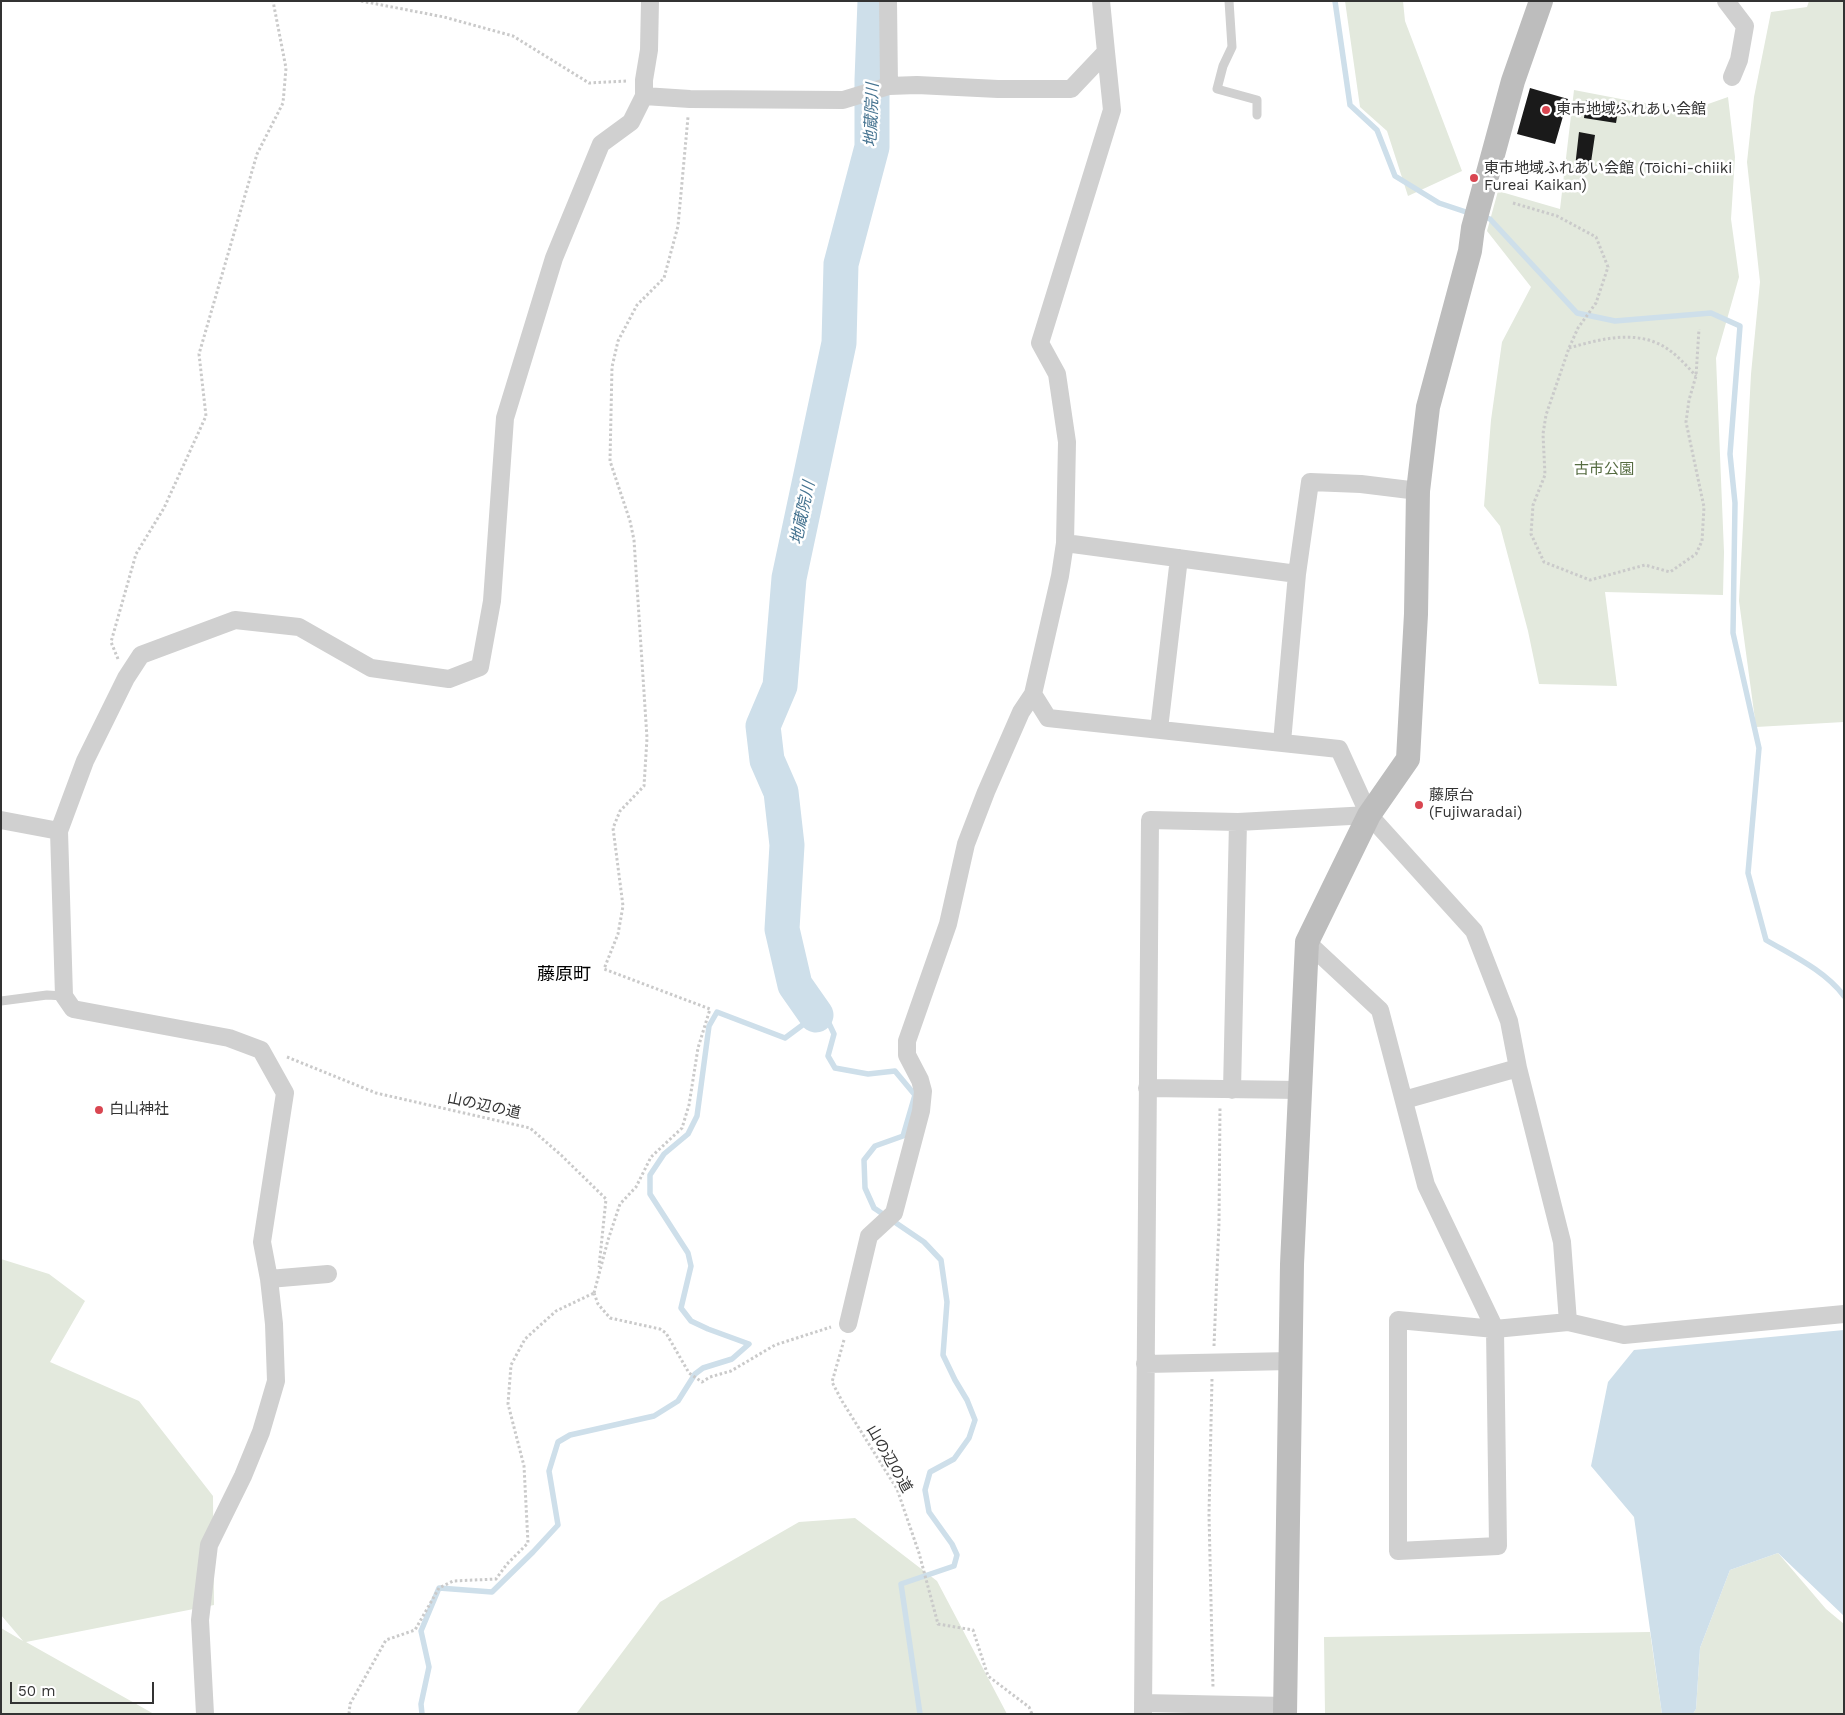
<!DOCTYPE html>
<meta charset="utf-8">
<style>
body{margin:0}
#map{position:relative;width:1845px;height:1715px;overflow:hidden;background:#fff;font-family:"Work Sans",sans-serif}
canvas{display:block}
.frame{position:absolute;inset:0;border:2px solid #333;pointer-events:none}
.scale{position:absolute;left:10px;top:1682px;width:144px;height:22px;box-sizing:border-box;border:2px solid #333;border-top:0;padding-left:6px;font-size:15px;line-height:18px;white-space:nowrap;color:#333;-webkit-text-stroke:4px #fff;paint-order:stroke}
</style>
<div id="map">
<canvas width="1845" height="1715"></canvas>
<div class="frame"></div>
<div class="scale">50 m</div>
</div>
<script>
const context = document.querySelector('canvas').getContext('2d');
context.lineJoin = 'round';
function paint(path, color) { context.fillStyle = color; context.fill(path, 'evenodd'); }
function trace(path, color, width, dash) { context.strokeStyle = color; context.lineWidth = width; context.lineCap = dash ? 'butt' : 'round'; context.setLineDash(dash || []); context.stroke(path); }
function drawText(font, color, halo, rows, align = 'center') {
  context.font = font + ' "Work Sans","Noto Sans JP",sans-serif'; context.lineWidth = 5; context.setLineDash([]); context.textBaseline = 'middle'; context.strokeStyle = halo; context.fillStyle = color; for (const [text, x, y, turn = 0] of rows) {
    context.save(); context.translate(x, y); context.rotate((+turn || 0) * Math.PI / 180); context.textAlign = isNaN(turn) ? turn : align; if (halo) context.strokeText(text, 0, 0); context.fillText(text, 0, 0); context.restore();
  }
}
const green = new Path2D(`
 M1345 1H1403L1405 21 1462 171 1408 196 1387 131 1360 107Z
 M1809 1H1844V722L1756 727 1739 601 1751 374 1760 282 1747 162 1754 97 1771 12 1807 7Z
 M1574 90 1626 100 1691 110 1728 97 1735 157 1731 219 1739 277 1716 358 1724 552 1723 595 1605 592 1617 686 1539 684 1528 631 1500 526 1484 506 1491 420 1502 342 1531 287 1487 231 1498 191 1560 209Z
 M1 1259 49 1274 85 1301 50 1362 139 1401 213 1496 214 1605 26 1642 154 1714H1V1628L23 1641 1 1615Z
 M855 1518 937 1581 1007 1714H576L660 1602 799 1522Z
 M1778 1553 1826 1609 1844 1624V1714H1693L1696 1709 1700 1648 1730 1570Z
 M1650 1632 1662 1714H1325L1324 1637Z`);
const water = new Path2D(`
 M1844 1330V1616L1778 1553 1730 1570 1700 1648 1696 1709 1693 1714H1662L1634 1517 1591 1466 1608 1382 1634 1350Z`);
const stream = new Path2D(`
 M1335 1 1350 105 1377 130 1395 176 1439 203 1472 214
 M1481 216 1490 219 1577 313 1615 321 1711 313 1740 326 1730 454 1735 503 1733 633 1759 748 1748 873 1766 940C1793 956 1824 970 1844 996
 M422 1714 421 1704 429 1667 421 1631 439 1588 492 1592 533 1552 558 1525 549 1471 558 1442 570 1435 654 1416 678 1401 695 1374 703 1368 732 1359 749 1344 708 1329 691 1321 681 1308 691 1266 688 1253 650 1194V1175L664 1154 688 1134 697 1116 709 1026 717 1012 785 1038 816 1015 826 1017 834 1034 828 1056 835 1068 868 1074 895 1071 915 1095 903 1136 875 1146 864 1160 865 1188 874 1208 924 1242 941 1260 947 1302 943 1355 955 1380 967 1400 975 1420 969 1438 954 1459 930 1472 925 1490 929 1512 952 1544 957 1555 954 1566 901 1584 920 1714`);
const river = new Path2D(`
 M816 1015 795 985 782 929 787 845 781 792 767 760 763 726 780 686 789 578 839 343 841 264 872 147V80L875 1`);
const building = new Path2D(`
 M1530 88 1568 99 1555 144 1517 134Z
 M1586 100 1619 105 1616 123 1584 118Z
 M1579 132 1595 135 1590 169 1575 167Z`);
const path = new Path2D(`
 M361 1 444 17 513 36 589 83 626 81
 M1513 203 1557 216 1596 237 1608 267 1596 303 1578 328 1569 348 1546 415 1543 434 1545 475 1533 505 1531 534 1544 562 1590 580 1645 565 1670 572 1696 554 1702 541 1704 507 1686 422 1689 400 1696 376 1699 329
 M1569 348C1597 340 1629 331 1657 343 1673 350 1685 364 1696 376
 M118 659 111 642 136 554 164 508 206 416 199 354 257 154 283 103 286 68 273 1
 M287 1057 376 1093 530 1128 561 1155 606 1199 599 1267
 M594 1293 608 1240 620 1204 636 1187 651 1157 682 1128 689 1105 698 1048 710 1009 604 969 618 934 623 906 613 828 620 811 644 786 647 738 634 540 630 521 610 461 612 367 618 341 637 305 664 278 678 226 688 117
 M594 1293 598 1304 610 1318 660 1329 666 1333 689 1373 702 1382 710 1377 731 1371 775 1345 831 1327
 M844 1340 832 1382 842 1401 897 1489 919 1553 938 1624 973 1630 988 1676 1029 1707 1032 1714
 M1214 1346 1219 1223 1220 1107
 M1212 1379 1209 1514 1213 1688
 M349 1714 350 1704 386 1640 415 1630 439 1588 453 1581 496 1579 507 1564 528 1543 524 1466 508 1404 511 1365 525 1339 556 1311 594 1293`);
const lane = new Path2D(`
 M1229 1 1232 47 1223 66 1217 89 1257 100V115
 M1 1001 47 995 64 996`);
const street = new Path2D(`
 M888 1 889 86
 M1726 1 1745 26 1739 60 1732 77
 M1106 52 1112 110 1040 343 1057 374 1067 442 1065 543 1060 576 1033 694 1048 718 1339 749 1369 815 1474 931 1509 1021 1518 1068 1562 1242 1568 1322
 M644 96 690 99 843 100 889 86 917 85 998 89H1071L1106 52 1101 1
 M1065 543 1297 574
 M1159 729 1179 558
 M1282 742 1297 574 1310 482 1361 484 1418 491
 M1 820 59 831
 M1307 942 1380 1010 1426 1185 1495 1329 1498 1546 1398 1551V1320L1495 1329 1568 1322 1624 1335 1844 1314
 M1147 1088 1300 1090
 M1232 1090 1238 822
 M1404 1100 1518 1068
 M269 1279 328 1274
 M848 1324 869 1236 894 1213 921 1111 923 1091 920 1080 907 1055V1041L948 924 966 844 986 792 1021 712 1033 694
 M1145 1364 1291 1361
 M1143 1703 1285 1706
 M205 1714 200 1620 209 1545 243 1476 261 1432 276 1381 274 1324 269 1279 262 1242 285 1093 261 1050 229 1038 73 1009 64 996 59 831 85 761 126 678 141 655 235 620 299 627 371 668 449 679 480 667 492 601 505 418 554 258 601 144 631 122 644 96V80L649 50 650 1
 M1143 1714 1150 820 1238 822 1369 815`);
const secondary = new Path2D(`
 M1285 1714 1292 1264 1307 942 1369 815 1408 759 1416 614 1418 491 1428 407 1470 251 1473 228 1513 81 1541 1`);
const markers = [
 [1546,110,5,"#d94651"],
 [1474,178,5,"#d94651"],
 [1419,805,5,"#d94651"],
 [99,1110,5,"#d94651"]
];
const poiNames = [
 ["東市地域ふれあい会館",1556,110],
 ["東市地域ふれあい会館 (Tōichi-chiiki",1484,169],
 ["Fureai Kaikan)",1484,186],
 ["藤原台",1429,796],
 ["(Fujiwaradai)",1429,813],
 ["白山神社",109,1110]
];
const parkNames = [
 ["古市公園",1604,470]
];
const streetNames = [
 ["山の辺の道",484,1106,12],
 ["山の辺の道",889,1459,60]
];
const waterNames = [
 ["地蔵院川",872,115,-88],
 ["地蔵院川",803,513,-78]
];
const quarterNames = [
 ["藤原町",564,975]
];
paint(green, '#e3e9dd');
paint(water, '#cedfea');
trace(stream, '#cedfea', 5.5);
trace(river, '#cedfea', 35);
paint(building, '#1a1a1a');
trace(path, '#cacaca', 3, [2.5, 2.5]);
trace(lane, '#d0d0d0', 9);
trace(street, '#d0d0d0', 18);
trace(secondary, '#bdbdbd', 24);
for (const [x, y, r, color] of markers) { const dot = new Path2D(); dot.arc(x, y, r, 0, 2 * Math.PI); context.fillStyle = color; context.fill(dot); trace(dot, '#fff', 2); }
drawText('15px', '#333', '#fff', poiNames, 'left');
drawText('15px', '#566c42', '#fff', parkNames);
drawText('15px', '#333', '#fff', streetNames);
drawText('italic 16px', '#457390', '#fff', waterNames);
drawText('18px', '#000', '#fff', quarterNames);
</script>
